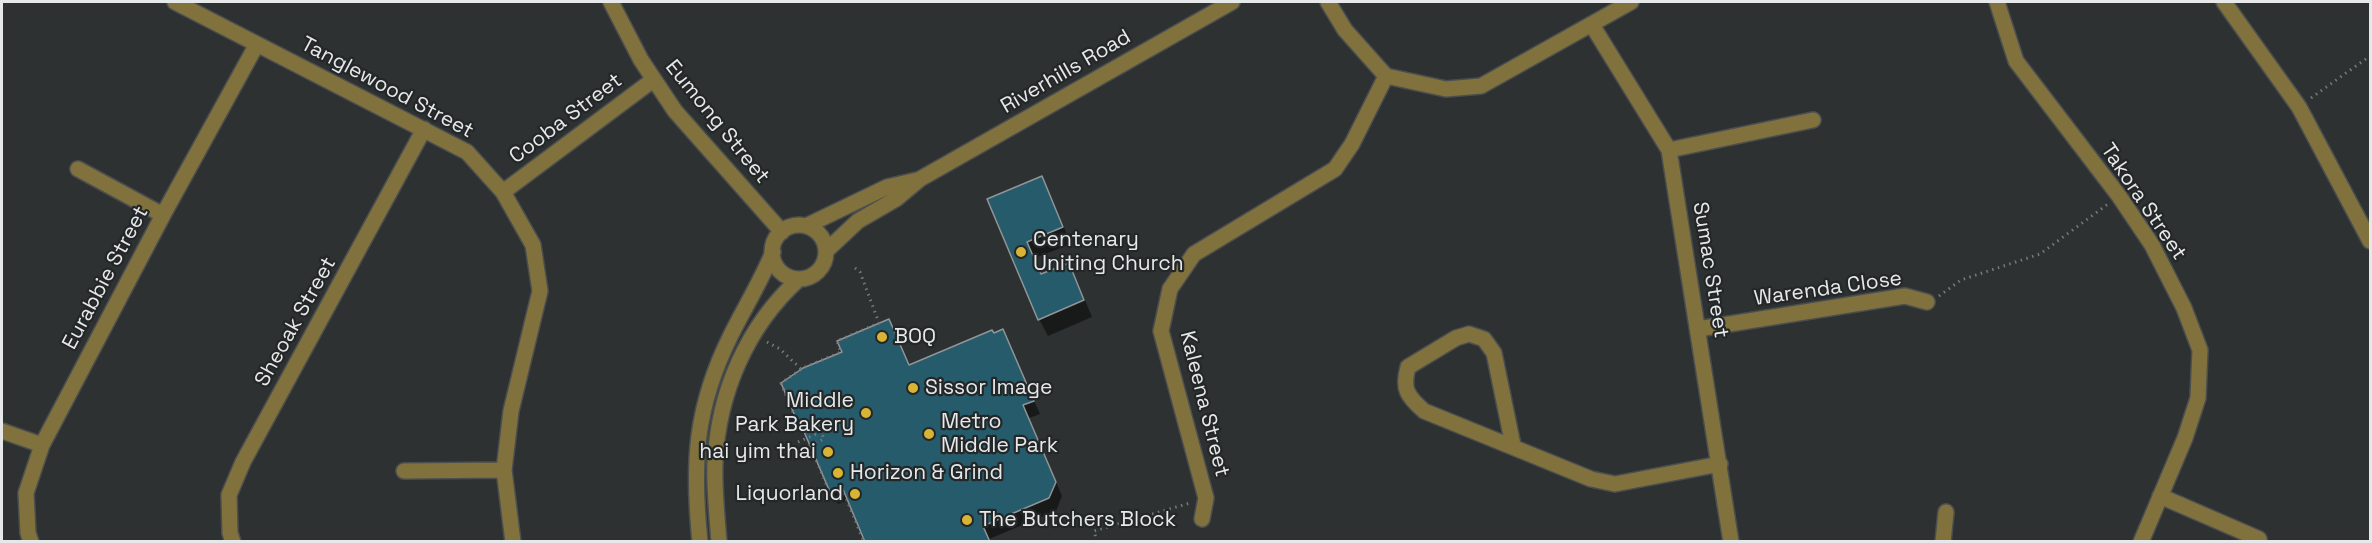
<!DOCTYPE html>
<style>
body{margin:0}
#map{position:relative;width:2372px;height:543px;overflow:hidden;background:#2d3132;font-family:"Space Grotesk",sans-serif}
canvas{display:block}
.frame{position:absolute;inset:0;border:3px solid #e6e8e9;pointer-events:none}
</style>
<div id="map">
<canvas width="2372" height="543"></canvas>
<div class="frame"></div>
</div>
<script>
const context = document.querySelector('canvas').getContext('2d');
context.lineJoin = 'round';
function paint(path, color) { context.fillStyle = color; context.fill(path, 'evenodd'); }
function trace(path, color, width, dash) { context.strokeStyle = color; context.lineWidth = width; context.lineCap = dash ? 'butt' : 'round'; context.setLineDash(dash || []); context.stroke(path); }
function drawText(font, color, halo, rows, align = 'center') {
  context.font = font + ' "Space Grotesk",sans-serif'; context.lineWidth = 4.5; context.setLineDash([]); context.textBaseline = 'middle'; context.strokeStyle = halo; context.fillStyle = color; for (const [text, x, y, turn = 0] of rows) {
    context.save(); context.translate(x, y); context.rotate((+turn || 0) * Math.PI / 180); context.textAlign = isNaN(turn) ? turn : align; if (halo) context.strokeText(text, 0, 0); context.fillText(text, 0, 0); context.restore();
  }
}
const shadow = new Path2D(`
 M1041 178 1050 194 1071 244 1035 258 1042 275 1068 265 1077 281 1092 317 1048 336 1039 319 989 200Z
 M888 321 910 367 1003 331 1040 414 1029 418 1062 496 1056 511 989 539 990 542H866L849 500 838 504 831 492 783 384 844 353Z`);
const building = new Path2D(`
 M1042 176 1063 227 1027 242 1041 274 1069 263 1084 300 1038 320 987 199Z
 M889 319 909 365 992 330 994 333 1003 329 1034 401 1023 405 1056 482 1049 498 983 526 990 542H865L842 487 830 492 802 427 800 428 781 383 803 368 842 352 837 341Z`);
const path = new Path2D(`
 M2311 98 2370 56
 M855 268 860 272 879 323 837 341 841 352 803 368 781 383 800 429 817 421 824 439 810 445 830 493 842 488 864 542
 M1939 296 1961 280 2040 254 2108 204
 M767 342 780 349 801 369
 M798 442 821 432
 M1097 542 1094 531 1190 503`);
const minor = new Path2D(`
 M175 2 467 152 503 192 533 245 540 291 511 411 504 470 513 542
 M611 2 641 60 675 111 782 232
 M1328 2 1345 30 1386 76 1446 89 1481 86 1631 2
 M1997 2 2016 61 2119 196 2152 245 2184 308 2200 350 2198 398 2185 438 2141 542
 M2224 2 2299 107 2370 241
 M1592 25 1669 150 1731 542
 M1669 150 1813 120
 M78 169 163 215
 M503 192 653 80
 M772 252a27 27 0 1 1 54 0a27 27 0 1 1-54 0Z
 M806 226 887 187 917 180
 M826 251 858 221 896 199 920 179 1232 2
 M1698 329 1905 296 1927 302
 M2 431 42 445
 M1513 445 1494 353 1484 339 1469 334 1456 338 1408 367C1402 389 1407 396 1424 411L1591 479 1615 484 1720 464
 M404 471 504 470
 M2160 496 2259 539
 M1202 519 1206 498 1161 331 1170 289 1194 254 1335 169 1352 144 1386 76
 M31 542 28 533 26 493 42 445 163 215 257 44
 M233 542 230 533 229 495 243 462 424 129
 M700 542C692 463 695 407 731 335 745 307 761 281 773 252
 M719 542C717 516 714 489 715 463 718 393 747 326 799 279
 M1943 542 1946 512`);
const markers = [
 [1021,252,6,"#d8b434"],
 [882,337,6,"#d8b434"],
 [913,388,6,"#d8b434"],
 [866,413,6,"#d8b434"],
 [929,434,6,"#d8b434"],
 [828,452,6,"#d8b434"],
 [838,473,6,"#d8b434"],
 [855,494,6,"#d8b434"],
 [967,520,6,"#d8b434"]
];
const streetNames = [
 ["Riverhills Road",1066,72,-30],
 ["Tanglewood Street",387,88,28],
 ["Cooba Street",566,119,-37],
 ["Eumong Street",717,122,51],
 ["Takora Street",2143,202,56],
 ["Sumac Street",1710,270,81],
 ["Eurabbie Street",106,278,-62],
 ["Warenda Close",1828,289,-8],
 ["Sheoak Street",296,322,-61],
 ["Kaleena Street",1204,404,76]
];
const poiNames = [
 ["Centenary",1033,240],
 ["Uniting Church",1033,264],
 ["BOQ",894,337],
 ["Sissor Image",925,388],
 ["Middle",854,401,"right"],
 ["Park Bakery",854,425,"right"],
 ["Metro",941,422],
 ["Middle Park",941,446],
 ["hai yim thai",816,452,"right"],
 ["Horizon & Grind",850,473],
 ["Liquorland",843,494,"right"],
 ["The Butchers Block",979,520]
];
paint(shadow, '#0007');
paint(building, '#255b6b');
trace(building, '#919597', 1.5);
trace(minor, '#4b4e4f', 18);
trace(path, '#75797a', 3, [1.5, 4.5]);
trace(minor, '#81713d', 15);
for (const [x, y, r, color] of markers) { const dot = new Path2D(); dot.arc(x, y, r, 0, 2 * Math.PI); context.fillStyle = color; context.fill(dot); trace(dot, '#242728', 2); }
drawText('21px', '#e6e8e9', '#242728', streetNames);
drawText('21px', '#e6e8e9', '#242728', poiNames, 'left');
</script>
